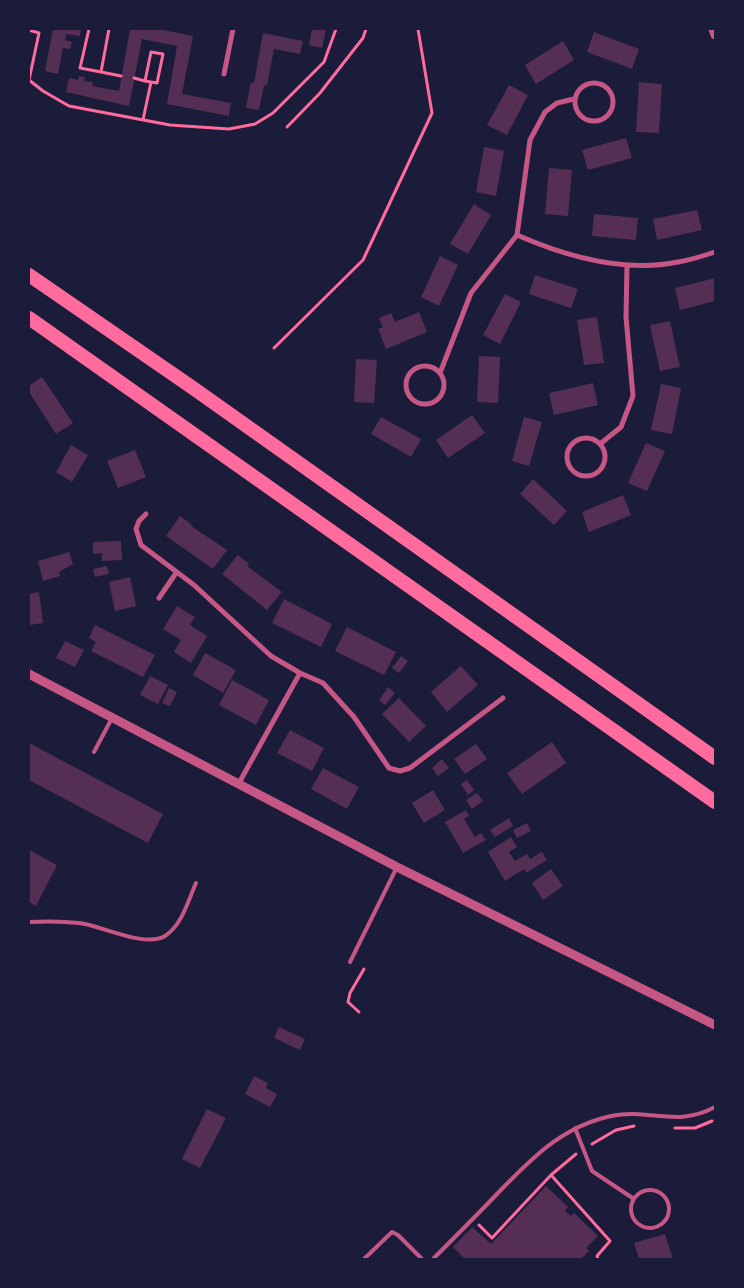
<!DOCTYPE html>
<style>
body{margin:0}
#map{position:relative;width:744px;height:1288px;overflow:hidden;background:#1b1b3a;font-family:"PT Sans",sans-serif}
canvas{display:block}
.frame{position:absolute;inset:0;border:30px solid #1b1b3a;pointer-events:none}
</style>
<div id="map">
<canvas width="744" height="1288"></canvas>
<div class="frame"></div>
</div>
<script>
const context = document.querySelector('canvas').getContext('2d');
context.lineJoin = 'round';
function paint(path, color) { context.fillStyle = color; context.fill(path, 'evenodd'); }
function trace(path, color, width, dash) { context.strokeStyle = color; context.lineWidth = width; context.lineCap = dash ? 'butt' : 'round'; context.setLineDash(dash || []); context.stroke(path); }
const building = new Path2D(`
 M53 29H81L80 36 66 34 65 40 72 42 70 49 63 48 58 74 45 71Z
 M130 29H158L193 36 182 94 231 103 229 116 167 104 177 46 142 39 129 106 66 92 69 78 78 80 79 76 85 77 84 81 93 82 92 86 119 91Z
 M312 29H326L322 48 309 45Z
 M594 32 639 49 632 69 587 52Z
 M263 33 303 41 300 54 274 49 267 85H264L259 110 246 108 251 82 254 83Z
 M563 41 574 60 536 84 525 65Z
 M639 82 662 84 659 133 636 132Z
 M509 85 528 95 507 135 487 125Z
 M626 138 632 158 588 170 582 150Z
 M484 147 504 151 496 196 476 192Z
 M549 168 572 170 568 216 545 214Z
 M474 204 491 215 468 254 450 244Z
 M697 210 702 230 657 240 653 219Z
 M594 214 638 218 636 240 592 236Z
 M440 256 458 265 439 306 421 297Z
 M535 275 578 289 571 308 529 294Z
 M715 278V301L680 310 675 288Z
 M505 294 521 302 500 344 483 335Z
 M419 312 427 332 386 349 378 329 383 327 379 318 391 313 395 322Z
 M597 317 604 363 584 365 577 320Z
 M670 321 680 367 660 371 650 325Z
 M479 356 500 357 498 403 477 402Z
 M356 359 377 360 374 403 354 402Z
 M42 377 73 423 56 434 29 392V386Z
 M593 383 598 405 554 415 549 393Z
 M661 384 681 388 672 434 651 430Z
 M472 415 485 433 448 458 436 440Z
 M381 417 421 439 411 457 371 434Z
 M524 417 542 422 529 466 512 461Z
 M646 443 665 451 647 491 628 483Z
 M71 445 88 455 72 482 56 472Z
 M135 450 146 477 118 488 107 461Z
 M533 479 567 511 554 525 520 494Z
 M623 495 631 515 589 532 582 512Z
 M180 516 192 525 191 526 227 550 213 569 166 536Z
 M121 541 122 560 102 561V553L93 554V542Z
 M69 552 73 564 59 572 60 576 43 581 38 561Z
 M238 555 249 564 247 566 282 592 267 610 222 574Z
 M107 566 109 574 95 577 93 569Z
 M130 577 136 606 115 611 109 582Z
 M39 592 43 623 29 625V594Z
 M284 599 332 624 321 647 272 623Z
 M177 606 195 617 190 625 207 636 191 663 174 652 181 640 163 629Z
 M95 625 155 655 143 677 91 651 96 642 89 638Z
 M347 627 396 652 384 675 335 651Z
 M65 641 84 650 75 667 56 658Z
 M205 653 236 670 223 693 193 675Z
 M401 656 408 661 399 673 392 668Z
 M461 666 478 685 447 712 431 692Z
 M150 676 168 685 158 704 140 695Z
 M232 680 269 700 256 725 219 705Z
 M388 687 395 693 385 705 379 700Z
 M169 688 177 692 170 706 162 703Z
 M399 698 426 726 409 742 382 714Z
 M290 730 324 748 312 771 277 753Z
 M552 742 566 763 522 794 507 773Z
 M29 743 163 814 148 843 29 780Z
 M476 744 487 759 465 774 454 759Z
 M442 759 449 768 438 776 432 768Z
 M323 768 359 787 347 809 311 789Z
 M467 780 474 790 468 795 461 784Z
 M433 790 445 810 424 823 412 803Z
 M477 793 483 801 472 809 466 800Z
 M466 810 469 816 464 819 475 837 481 833 486 840 463 853 445 822Z
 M509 818 513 826 495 837 490 830Z
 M527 823 531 831 517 838 513 830Z
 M511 837 517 847 509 852 515 861 527 854 530 859 542 852 547 860 526 873 524 869 505 881 488 852Z
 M29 850 57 865 36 906 29 902Z
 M551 869 563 886 543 900 532 883Z
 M279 1027 305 1039 300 1050 274 1038Z
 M254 1076 268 1083 266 1088 277 1094 270 1107 245 1094Z
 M207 1109 226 1118 200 1168 182 1159Z
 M546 1186 568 1207 565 1211 571 1216 574 1213 598 1236 586 1248 589 1251 581 1259H465L453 1247 472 1227 491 1244Z
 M665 1234 673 1259H639L634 1243Z`);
const path = new Path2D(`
 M89 29 80 68 101 72 109 29
 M29 30 39 33 29 80
 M101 72 121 76
 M134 78 145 81
 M29 80 43 91 69 106 170 125 229 129 255 124 273 113 324 62 336 29
 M143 120 151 82 145 81 151 52 163 54 157 83 151 82
 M287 127 320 93 363 38 366 29
 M274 348 363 260 432 113 418 29
 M359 1012 348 1002 350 993 364 969
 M675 1128H695L712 1121
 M592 1144 616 1130 634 1126
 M576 1154 551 1175 610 1241 597 1256 598 1259
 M479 1225 492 1238 551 1175`);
const service = new Path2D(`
 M94 752 112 718
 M29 922C46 921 62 921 79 923 103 926 145 948 165 936 182 925 188 901 196 883
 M350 962 397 867
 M575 1128 592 1171 634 1199
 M631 1209a19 19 0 1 1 38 0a19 19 0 1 1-38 0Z
 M364 1259 392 1232 398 1235 422 1259
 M433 1259C454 1238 476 1216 497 1194 531 1159 561 1127 611 1116 650 1108 676 1128 715 1107`);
const minor = new Path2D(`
 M224 74 233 29
 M575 102a19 19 0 1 1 38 0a19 19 0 1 1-38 0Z
 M517 235C567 257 623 273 678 262 691 260 703 256 715 252
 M406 385a19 19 0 1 1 38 0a19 19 0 1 1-38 0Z
 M440 373 471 293 517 235 530 140 545 112 557 103 574 99
 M567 457a19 19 0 1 1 38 0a19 19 0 1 1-38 0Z
 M600 444 621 427 633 396 626 317 627 265
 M146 514 139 521 136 529 141 545 194 585 271 656 300 673 323 683 354 717 389 768 400 771 410 768 503 698
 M159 598 176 573
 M239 783 300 673`);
const tertiary = new Path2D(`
 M713 29 715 35
 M29 674 397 867 715 1025`);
const trunk = new Path2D(`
 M29 275 193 388 715 758
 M29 318 715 802`);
paint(building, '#542f53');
trace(path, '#ff6b9d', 3);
trace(service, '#c65784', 4);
trace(minor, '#c65784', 5);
trace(tertiary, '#c65784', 9);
trace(trunk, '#ff6b9d', 14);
</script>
